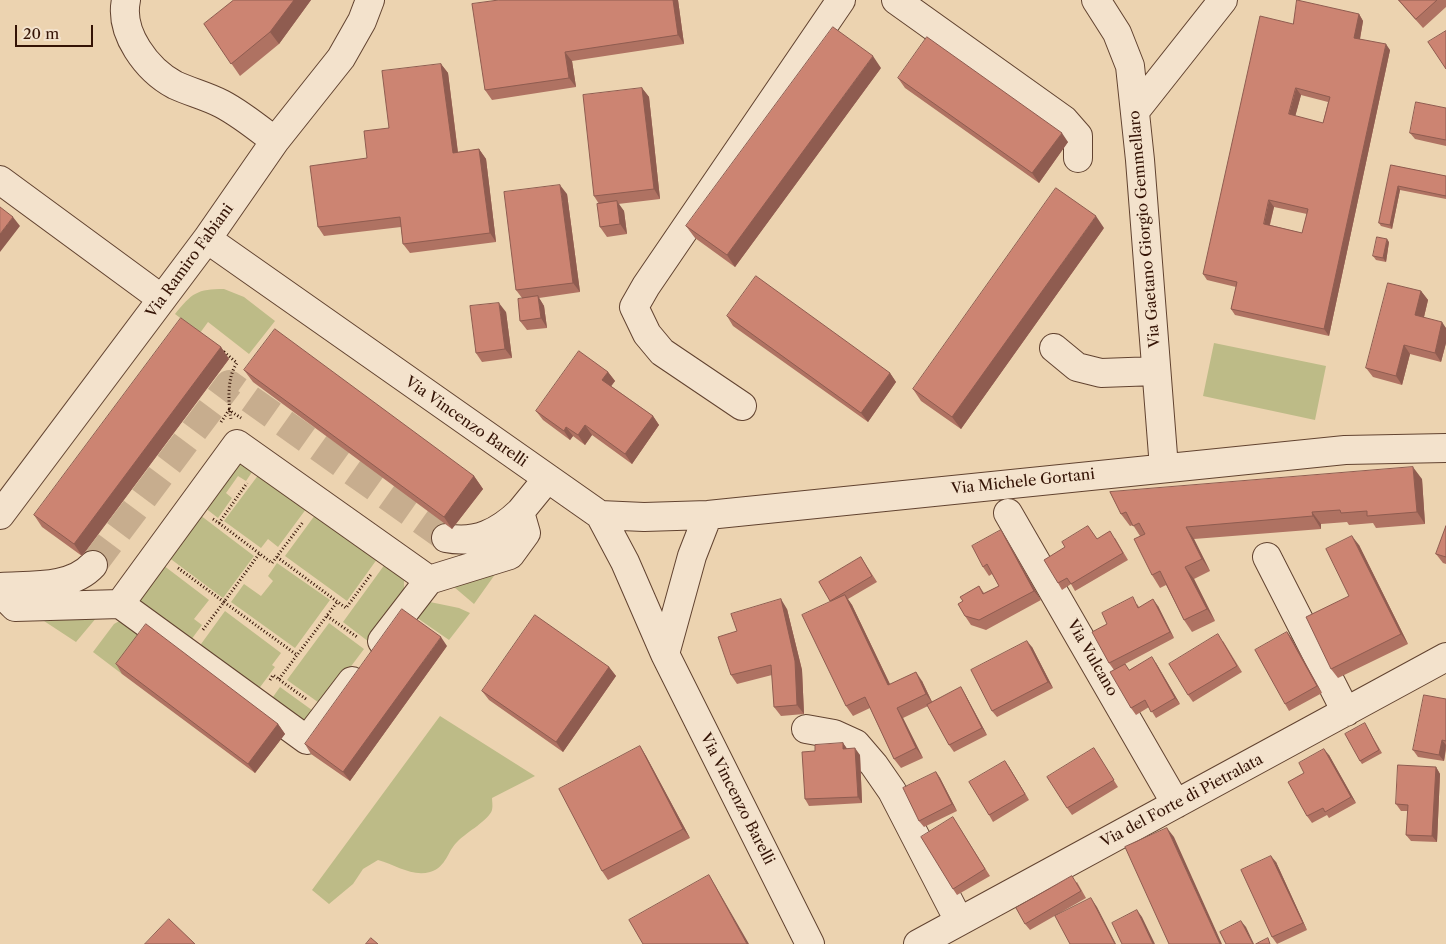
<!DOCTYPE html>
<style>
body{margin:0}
#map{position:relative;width:1446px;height:944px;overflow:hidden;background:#ecd3b0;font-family:"Libre Caslon Text",serif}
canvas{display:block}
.scale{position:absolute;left:15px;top:25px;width:78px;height:22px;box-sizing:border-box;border:2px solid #341305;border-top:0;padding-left:6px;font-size:15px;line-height:18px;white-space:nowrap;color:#341305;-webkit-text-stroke:4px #f3e2cc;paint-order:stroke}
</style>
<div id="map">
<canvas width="1446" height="944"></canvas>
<div class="scale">20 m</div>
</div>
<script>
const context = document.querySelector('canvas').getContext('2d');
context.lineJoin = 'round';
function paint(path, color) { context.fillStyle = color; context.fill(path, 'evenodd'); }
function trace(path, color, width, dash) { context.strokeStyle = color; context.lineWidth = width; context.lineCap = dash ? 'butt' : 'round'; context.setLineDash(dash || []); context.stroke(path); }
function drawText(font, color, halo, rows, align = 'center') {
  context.font = font + ' "Libre Caslon Text",serif'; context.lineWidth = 5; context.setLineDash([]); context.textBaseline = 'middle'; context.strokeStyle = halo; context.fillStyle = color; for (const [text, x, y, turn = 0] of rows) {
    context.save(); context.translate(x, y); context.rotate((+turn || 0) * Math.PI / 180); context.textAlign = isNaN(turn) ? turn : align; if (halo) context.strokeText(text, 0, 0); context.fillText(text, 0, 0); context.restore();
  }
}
const green = new Path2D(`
 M224 289 244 297 275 321 249 354 208 322 200 333 175 314C192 293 197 289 224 289Z
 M1214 343 1326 366 1315 420 1203 396Z
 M236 461 256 466 246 481 238 476 226 493 232 498 218 518 200 504Z
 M262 470 309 505 278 547 268 539 261 548 224 521Z
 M318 511 380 555 347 601 285 556Z
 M196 512 254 556 223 598 164 554Z
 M388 560 404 576V596L369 642 343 622Z
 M159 562 209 600 194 619 202 625 188 644 138 606 137 599Z
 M277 563 330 600 295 648 231 602 244 584 261 596 273 581 268 576Z
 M496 573 474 604 447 581Z
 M430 602 459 608 470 613 449 640 413 615Z
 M225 611 281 653 272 665 275 667 255 694 196 651Z
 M97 617 76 642 44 621Z
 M121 620 153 634 122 674 93 652 114 624Z
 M329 623 364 649 322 705 287 680Z
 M280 687 316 713 313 717 303 722 268 704Z
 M440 716 535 776 492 798C492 801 493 806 492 810 489 820 467 832 458 841 447 851 447 867 430 872 412 877 396 865 378 860L363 869 353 884 329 904 312 890Z`);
const minorTunnel = new Path2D(`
 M93 565 229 384 446 538`);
const path = new Path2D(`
 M222 355 224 352 237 363C227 377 228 402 231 419
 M221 422 229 410 241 418
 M213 519 219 523 247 483
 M219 523 272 563 303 522
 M259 554 224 602 297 655
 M277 557 346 608 372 573
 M178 568 224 602 202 631
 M327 616 357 637
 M279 679 338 601
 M270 680 273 675 306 699`);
const minor = new Path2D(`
 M126 0C119 33 147 70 175 85 190 92 207 96 222 104 241 114 258 128 275 141
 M896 0 1064 120 1078 136V158
 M1096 0 1117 33 1130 66 1140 160 1164 468
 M1136 110 1223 0
 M0 180 162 299
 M207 239 600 515 625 562 665 654 810 944
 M1054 348 1077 367 1101 373 1156 371
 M742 406 662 352 647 334 634 307 646 286 841 0
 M1008 513 1176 804
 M0 515 207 239 275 141 341 58 362 21 370 0
 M600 515 644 517 708 515 1345 450 1446 448
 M446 538C476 544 499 532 520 512
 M1267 557 1346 712
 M0 587C31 585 71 589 93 565
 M0 592 15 607 120 604 307 740 352 681
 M120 604 237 444 429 580
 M382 641 429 580 510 555 526 533 520 512 547 479
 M665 654 692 556 708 515
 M806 729 834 734 856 744 874 765 892 791 959 921
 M918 944 1446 657`);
const wall = new Path2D(`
 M234 0H311L279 44 240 76 204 24Z
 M499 0H678L684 44 572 61 576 87 492 100 485 90Z
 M1398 0H1446V7L1423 28Z
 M1359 14 1363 21 1360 39 1390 50 1329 336 1235 315 1231 309 1236 287 1207 280 1203 274 1293 24ZM1301 95 1328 102 1323 123 1295 116ZM1274 207 1307 214 1302 233 1270 225Z
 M441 64 448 73 458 152 479 149 486 159 496 242 410 253 403 244 401 227 324 236 318 227 389 128Z
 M881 68 735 267 695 238 686 226Z
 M898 78 1068 142 1039 183 905 88Z
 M642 88 649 97 660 199 618 204 624 211 627 234 607 237 600 227 599 204 594 196Z
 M1446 108V146L1415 139 1410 133Z
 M1391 165 1446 176V199L1400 190 1392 229 1381 226 1379 223Z
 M567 194 580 292 539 298 544 306 547 328 527 330 520 321 522 298 516 290Z
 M1104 228 961 429 921 401 913 389Z
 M1389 242 1386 262 1376 260 1373 256Z
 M1421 291 1428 300 1424 317 1446 328V343L1441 362 1410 354 1402 385 1373 377 1366 368Z
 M506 312 512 358 482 362 476 353Z
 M727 316 890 373 896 382 868 422 733 326Z
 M221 347 229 359 82 556 42 527 34 515Z
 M244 370 474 476 483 489 452 529 253 382Z
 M608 372 615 381 611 386 653 416 659 425 632 464 592 435 585 445 573 436 570 440 543 420 536 411Z
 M1422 479 1425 524 1376 528 1373 523 1349 525 1347 522 1321 524V529L1194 539 1210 571 1194 579 1215 621 1192 632 1184 620 1166 585 1160 588 1152 575 1140 536 1133 525 1130 526 1121 514 1110 492Z
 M1088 526 1097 539 1115 538 1128 560 1075 591 1071 584 1062 590 1058 583 1065 547Z
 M1446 526V564L1443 563 1436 554Z
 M1001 530 1007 540 1041 600 986 630 971 625 965 616 963 601 979 586 984 593 999 586 992 574 989 576 983 567Z
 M1359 545 1408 644 1338 678 1331 669 1349 596Z
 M861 557 877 582 848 599 852 605 890 684 922 681 932 702 961 687 965 694 987 735 954 752 949 745 928 706 903 718 923 758 901 768 894 759 870 708 853 716 846 706 831 602 819 582Z
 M1137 604 1139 607 1158 606 1174 638 1125 664 1129 670 1156 663 1180 704 1156 718 1149 707 1136 715 1131 708 1114 670 1109 663Z
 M787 609 802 670 804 714 781 716 774 707 772 675 737 684 731 675 737 631Z
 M1287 632 1292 639 1322 693 1289 711 1285 704Z
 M1223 641 1242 672 1193 702 1188 695Z
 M447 646 350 781 311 754 305 744Z
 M1032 647 1053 688 997 717 992 711Z
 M116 664 278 724 285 734 255 773 122 674Z
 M609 667 616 676 563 752 489 700 482 691Z
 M1446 699V750L1444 761 1418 757 1413 750Z
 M1367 727 1382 753 1362 764 1360 761Z
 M843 743 847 749 860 755 862 803 809 806 805 799 815 751Z
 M640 746 646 756 690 838 608 880 602 871Z
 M1094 748 1118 787 1072 815 1067 808Z
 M1329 755 1356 803 1329 818 1327 815 1312 823 1307 816 1304 773Z
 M1009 767 1029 800 993 822 989 815Z
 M1436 767 1440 774 1437 842 1411 841 1406 835 1408 811H1401L1396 804Z
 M936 772 940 778 957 811 924 827 919 821Z
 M953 817 990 876 957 895 953 889Z
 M1276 862 1307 930 1277 944 1272 937Z
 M1077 882 1086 898 1030 930 1025 924Z`);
const shadedWall = new Path2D(`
 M294 0H311L279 44 270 32Z
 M673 0H678L684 44 678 35Z
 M1359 14 1363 21 1359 44 1354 38Z
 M1386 44 1390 50 1329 336 1324 329Z
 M565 52 572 61 576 87 569 78Z
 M873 56 881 68 735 267 727 255Z
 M441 64 448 73 459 162 453 153Z
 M642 88 649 97 660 199 654 189Z
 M1296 88 1301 95 1294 121 1289 114Z
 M1062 133 1068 142 1039 183 1032 173Z
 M479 149 486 159 496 242 490 233Z
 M560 185 567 194 580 292 573 283Z
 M1398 186 1400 190 1392 229 1390 225Z
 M1269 200 1274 207 1268 231 1264 224Z
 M617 201 624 211 627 234 620 224Z
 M1096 216 1104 228 961 429 952 417Z
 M13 217 20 226 0 252V234Z
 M1387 239 1389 242 1386 262 1383 258Z
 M1421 291 1428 300 1422 325 1415 315Z
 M538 296 544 306 547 328 541 318Z
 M499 303 506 312 512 358 505 349Z
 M1442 322 1446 328V343L1441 362 1435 353Z
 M1404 345 1410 354 1402 385 1396 376Z
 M221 347 229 359 82 556 74 544Z
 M608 372 615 381 609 389 602 380Z
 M890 373 896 382 868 422 861 413Z
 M653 416 659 425 632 464 625 454Z
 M585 425 592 435 585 445 578 435Z
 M566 427 573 436 570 440 564 431Z
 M1413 467 1422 479 1425 524 1417 512Z
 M474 476 483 489 452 529 444 517Z
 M1312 512 1321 524V529L1313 516Z
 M1186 527 1194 539 1210 571 1202 559Z
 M1001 530 1007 540 1041 600 1034 591Z
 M1352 536 1359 545 1408 644 1401 634Z
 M1185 567 1194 579 1215 621 1207 609Z
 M845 595 852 605 895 695 888 685Z
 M781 599 787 609 802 670 804 714 797 705Z
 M1153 599 1158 606 1174 638 1170 632Z
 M1287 632 1292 639 1322 693 1317 686Z
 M441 637 447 646 350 781 343 772Z
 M1027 641 1032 647 1053 688 1048 682Z
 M1152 657 1156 663 1180 704 1175 698Z
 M609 667 616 676 563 752 556 742Z
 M916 672 922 681 933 704 926 694Z
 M961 687 965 694 987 735 982 728Z
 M897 708 903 718 923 758 916 748Z
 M278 724 285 734 255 773 248 764Z
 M1442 740 1446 745 1444 761 1439 755Z
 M843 743 848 750 843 749Z
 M640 746 646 756 690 838 683 829Z
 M855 748 860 755 862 803 858 797Z
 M1324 749 1329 755 1356 803 1351 797Z
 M1005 761 1009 767 1029 800 1025 794Z
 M1436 767 1440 774 1437 842 1432 836Z
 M936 772 940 778 957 811 952 804Z
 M1167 828 1174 837 1222 944H1220Z
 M1271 856 1276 862 1307 930 1303 923Z
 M709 875 715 885 749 944H747Z
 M1091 898 1097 907 1116 944H1115Z
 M1137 910 1142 917 1155 944H1153Z
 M1241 921 1246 927 1254 944H1253Z`);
const building = new Path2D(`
 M234 0H294L270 32 231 64 204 24Z
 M499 0H673L678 35 565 52 569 78 485 90 472 4Z
 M1297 0 1359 14 1354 38 1386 44 1324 329 1231 309 1237 282 1203 274 1260 16 1293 24ZM1296 88 1330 97 1323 123 1289 114ZM1269 200 1308 209 1302 233 1264 224Z
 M1399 0H1437L1416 19Z
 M833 27 873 56 727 255 686 226Z
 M1446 31V69L1428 42Z
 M927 37 1062 133 1032 173 898 78Z
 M441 64 453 153 479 149 490 233 403 244 400 217 318 227 310 166 367 158 364 131 389 128 382 71Z
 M642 88 654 189 594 196 583 95Z
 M1416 102 1446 108V140L1410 133Z
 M1391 165 1446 176V196L1398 186 1390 225 1379 223Z
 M560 185 573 283 516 290 504 192Z
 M1056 188 1096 216 952 417 913 389Z
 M617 201 620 224 600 227 597 204Z
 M0 207 13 217 0 234Z
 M1377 237 1387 239 1383 258 1373 256Z
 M756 276 890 373 861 413 727 316Z
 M1388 283 1421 291 1415 315 1442 322 1435 353 1404 345 1396 376 1366 368Z
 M538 296 541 318 520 321 518 299Z
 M499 303 505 349 476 353 470 306Z
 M181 318 221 347 74 544 34 515Z
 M275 329 474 476 444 517 244 370Z
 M579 351 608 372 602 380 653 416 625 454 585 425 578 435 566 427 564 431 536 411Z
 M1413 467 1417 512 1367 516V511L1341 513 1340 510 1312 512 1313 516 1186 527 1202 559 1185 567 1207 609 1184 620 1160 571 1152 575 1134 539 1145 534 1139 523 1133 526 1126 512 1121 514 1110 492Z
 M1088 526 1097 539 1110 531 1123 553 1071 584 1067 578 1058 583 1044 560 1065 547 1062 542Z
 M1446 526V557L1436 554Z
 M1001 530 1034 591 979 620 965 616 958 604 963 601 960 597 979 586 983 594 999 586 987 564 983 567 972 546Z
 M1352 536 1401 634 1331 669 1306 617 1349 596 1326 549Z
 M861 557 872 576 830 601 819 582Z
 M845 595 888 685 916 672 926 694 897 708 916 748 894 759 865 697 846 706 802 615Z
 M1133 597 1138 608 1153 599 1170 632 1109 663 1092 632 1107 624 1102 613Z
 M781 599 795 661 797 705 774 707 771 665 731 675 718 637 737 631 731 614Z
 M402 609 441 637 343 772 305 744Z
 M535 615 609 667 556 742 482 691Z
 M146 624 278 724 248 764 116 664Z
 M1287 632 1317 686 1285 704 1255 650Z
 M1218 634 1237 666 1188 695 1169 664Z
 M1027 641 1048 682 992 711 971 670Z
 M1152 657 1175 698 1151 712 1145 700 1131 708 1110 672 1125 664 1129 670Z
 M961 687 982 728 949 745 927 705Z
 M1424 695 1446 699V741L1442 740 1439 755 1413 750Z
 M1365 723 1379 750 1360 761 1345 734Z
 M843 743V749L855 748 858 797 805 799 802 752 815 751V745Z
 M640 746 683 829 602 871 559 789Z
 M1094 748 1114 780 1067 808 1047 777Z
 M1324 749 1351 797 1325 812 1323 808 1307 816 1288 782 1304 773 1299 763Z
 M1005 761 1025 794 989 815 969 782Z
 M1398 765 1436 767 1432 836 1406 835 1408 805 1396 804Z
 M936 772 952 804 919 821 903 788Z
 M953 817 985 869 953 889 921 837Z
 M1167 828 1220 944H1169L1125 847Z
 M1271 856 1303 923 1272 937 1241 870Z
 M709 875 747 944H643L629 920Z
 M1072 876 1081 891 1025 924 1016 908Z
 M1091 898 1115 944H1070L1055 916Z
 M1137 910 1153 944H1122L1112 923Z
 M169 919 195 944H145Z
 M1241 921 1253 944H1226L1220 932Z
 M371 938 378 944H366Z
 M1268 938 1270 944H1256Z`);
const streetNames = [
 ["Via Gaetano Giorgio Gemmellaro",1145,229,-95],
 ["Via Ramiro Fabiani",190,261,-54],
 ["Via Vincenzo Barelli",466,422,35],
 ["Via Michele Gortani",1023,482,-6],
 ["Via Vulcano",1092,658,60],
 ["Via Vincenzo Barelli",737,799,63],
 ["Via del Forte di Pietralata",1182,801,-28]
];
paint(green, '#bdbb87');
trace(minorTunnel, '#c7ad8e', 28, [28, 14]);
trace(minor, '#624330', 30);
trace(path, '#341305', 3, [1, 2.5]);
trace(minor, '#f3e2cc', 28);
paint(wall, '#af7262');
paint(shadedWall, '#8f5c50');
paint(building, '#cc8472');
trace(building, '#8f5c50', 1);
drawText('15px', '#341305', '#f3e2cc', streetNames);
</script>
